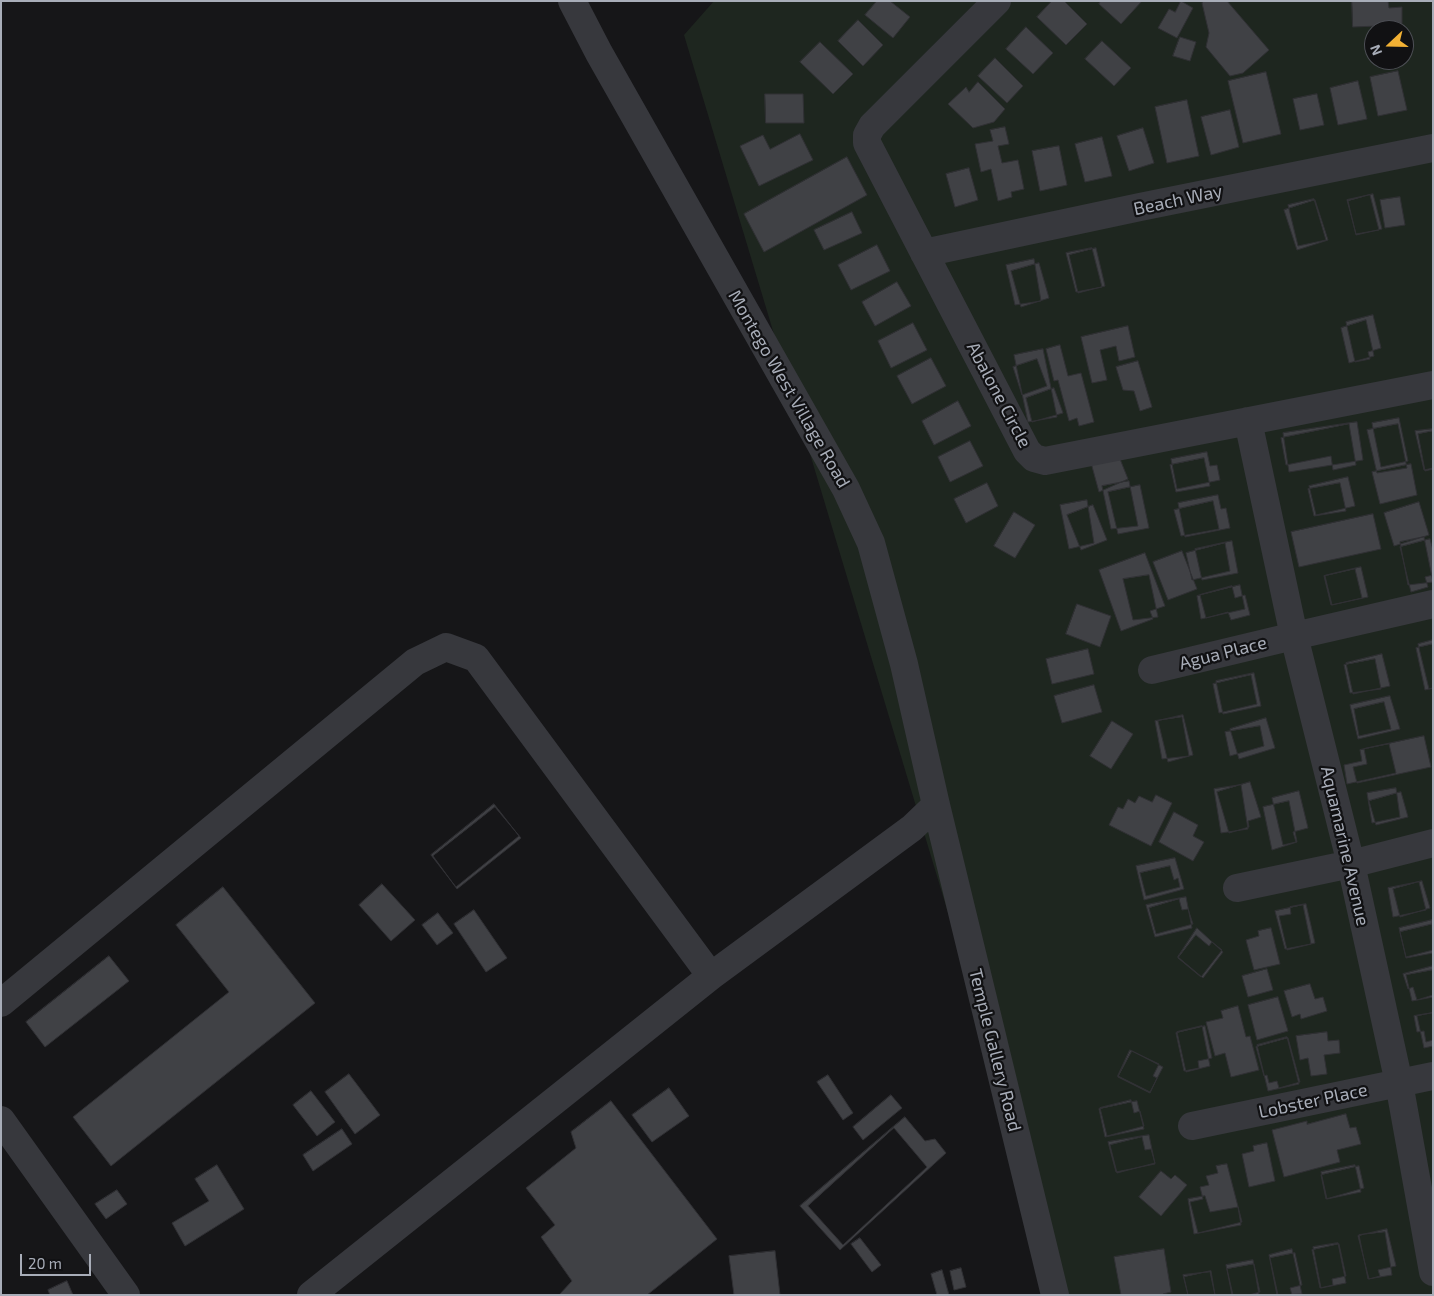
<!DOCTYPE html>
<style>
body{margin:0}
#map{position:relative;width:1434px;height:1296px;overflow:hidden;background:#161618;font-family:"Exo 2",sans-serif}
canvas{display:block}
.frame{position:absolute;inset:0;border:2px solid #a8adb8;pointer-events:none}
.north{position:absolute;left:1364px;top:20px;width:50px;height:50px;box-sizing:border-box;background:#111113;border:1px solid #4d4f55;border-radius:50%;rotate:249deg;font-size:14px;font-weight:700;line-height:20px;text-align:center;color:#a8adb8}
.north::after{content:'';display:block;margin:auto;width:18px;height:22px;background:#f2b134;clip-path:polygon(50% 0,100% 100%,50% 72%,0 100%)}
.scale{position:absolute;left:20px;top:1254px;width:71px;height:22px;box-sizing:border-box;border:2px solid #a8adb8;border-top:0;padding-left:6px;font-size:15px;line-height:18px;white-space:nowrap;color:#a8adb8;-webkit-text-stroke:4px #111113;paint-order:stroke}
</style>
<div id="map">
<canvas width="1434" height="1296"></canvas>
<div class="frame"></div>
<div class="north">N</div>
<div class="scale">20 m</div>
</div>
<script>
const context = document.querySelector('canvas').getContext('2d');
context.lineJoin = 'round';
function paint(path, color) { context.fillStyle = color; context.fill(path, 'evenodd'); }
function trace(path, color, width, dash) { context.strokeStyle = color; context.lineWidth = width; context.lineCap = dash ? 'butt' : 'round'; context.setLineDash(dash || []); context.stroke(path); }
function drawText(font, color, halo, rows, align = 'center') {
  context.font = font + ' "Exo 2",sans-serif'; context.lineWidth = 4.5; context.setLineDash([]); context.textBaseline = 'middle'; context.strokeStyle = halo; context.fillStyle = color; for (const [text, x, y, turn = 0] of rows) {
    context.save(); context.translate(x, y); context.rotate((+turn || 0) * Math.PI / 180); context.textAlign = isNaN(turn) ? turn : align; if (halo) context.strokeText(text, 0, 0); context.fillText(text, 0, 0); context.restore();
  }
}
const green = new Path2D(`
 M714 1H1433V1295H1063L684 35ZM1374 30H1404V60H1374Z`);
const building = new Path2D(`
 M877 1H890L910 17 893 38 865 15Z
 M1052 1H1064L1087 24 1066 45 1037 17Z
 M1101 1H1142L1121 24 1099 4Z
 M1181 1 1193 8 1177 38 1158 28 1169 9 1175 12Z
 M1204 1H1227L1269 50 1243 73 1230 76 1206 47 1209 33 1202 3Z
 M1352 1H1388L1389 8 1402 7V25L1353 27Z
 M858 20 883 45 863 66 838 41Z
 M1026 27 1053 53 1033 74 1006 49Z
 M1180 37 1196 42 1190 61 1173 56Z
 M1102 41 1131 68 1114 86 1085 59Z
 M820 42 853 74 833 94 800 62Z
 M995 58 1023 86 1007 103 978 76Z
 M1398 71 1407 110 1378 116 1370 77Z
 M1266 72 1281 134 1243 143 1228 81Z
 M1358 81 1367 119 1338 125 1330 88Z
 M978 82 1005 109 994 122 973 128 948 104 966 87 969 92Z
 M765 94H803L804 123H766Z
 M1317 94 1324 125 1300 130 1293 99Z
 M1187 100 1199 156 1167 163 1155 107Z
 M1230 110 1239 147 1211 155 1201 117Z
 M1005 127 1009 144 998 146 1002 163 1018 160 1024 189 1011 192 1012 197 998 201 991 169 981 172 975 144 993 141 990 130Z
 M1143 128 1154 163 1129 171 1117 136Z
 M800 134 813 160 759 186 740 146 763 135 770 149Z
 M1102 137 1112 176 1085 182 1075 144Z
 M1059 146 1067 185 1040 191 1032 151Z
 M847 157 867 195 764 252 744 214Z
 M969 168 978 200 955 207 946 174Z
 M1373 194 1382 229 1356 235 1348 201Z
 M1370 195 1379 230 1356 234 1347 200Z
 M1400 197 1405 225 1385 228 1380 200Z
 M1314 199 1326 240 1298 246 1288 205Z
 M1315 200 1328 240 1297 250 1284 210Z
 M852 212 862 233 824 250 814 230Z
 M877 245 890 271 851 290 838 265Z
 M1092 248 1102 287 1076 292 1066 253Z
 M1096 248 1105 286 1078 293 1069 255Z
 M1034 259 1041 301 1015 305 1006 265Z
 M1039 263 1049 298 1021 307 1011 271Z
 M897 282 911 306 875 326 862 302Z
 M1373 315 1381 348 1368 352 1370 359 1355 362 1346 322Z
 M1366 320 1374 356 1349 363 1341 328Z
 M913 323 927 350 891 368 878 341Z
 M1128 326 1135 357 1119 361 1116 346 1100 350 1107 380 1092 383 1081 337Z
 M1060 345 1068 376 1081 373 1094 422 1079 426 1077 418 1069 421 1058 380 1054 381 1046 349Z
 M1043 349 1057 417 1028 422 1014 355Z
 M931 358 946 386 912 404 897 376Z
 M1037 359 1047 386 1022 395 1013 367Z
 M1138 361 1152 407 1140 411 1134 391 1123 390 1116 367Z
 M1054 388 1063 413 1032 422 1026 398Z
 M958 401 971 426 934 445 922 421Z
 M1399 418 1408 461 1381 467 1372 423Z
 M1357 422 1363 460 1289 472 1283 433Z
 M1349 424 1356 465 1333 470 1331 456 1286 465 1281 438Z
 M1398 424 1407 468 1377 473 1367 430Z
 M1433 429V468L1424 470 1415 431Z
 M1433 431V469L1425 471 1418 434Z
 M970 441 983 466 950 482 938 457Z
 M1207 452 1210 466 1217 465 1220 480 1177 489 1171 459Z
 M1118 454 1128 479 1099 492 1090 459Z
 M1204 458 1210 486 1176 492 1170 465Z
 M1411 464 1417 495 1380 504 1372 472Z
 M1348 477 1355 506 1316 515 1309 486Z
 M1129 481 1138 526 1111 529 1102 486Z
 M987 483 998 506 966 523 954 499Z
 M1340 483 1346 511 1314 516 1308 489Z
 M1140 485 1149 528 1118 534 1108 492Z
 M1218 495 1221 509 1226 508 1230 528 1185 537 1178 503Z
 M1087 500 1094 543 1069 549 1060 505Z
 M1213 501 1219 529 1181 536 1174 510Z
 M1419 502 1429 535 1394 546 1384 513Z
 M1093 505 1107 540 1081 550 1067 515Z
 M1014 512 1035 525 1015 558 994 546Z
 M1373 514 1381 549 1299 567 1291 532Z
 M1424 537 1433 582 1408 585 1400 542Z
 M1430 539 1433 550V575L1425 577 1428 587 1411 592 1400 547Z
 M1232 541 1238 573 1202 580 1195 549Z
 M1225 543 1230 571 1192 580 1186 553Z
 M1182 551 1197 589 1168 600 1153 562Z
 M1145 553 1165 606 1150 611 1153 619 1121 631 1099 570Z
 M1361 567 1368 597 1331 605 1324 576Z
 M1355 569 1362 598 1332 605 1325 576Z
 M1149 575 1158 617 1133 620 1123 579Z
 M1240 585 1245 609 1201 619 1197 596Z
 M1232 586 1235 598 1245 595 1250 615 1231 620 1228 612 1206 618 1200 595Z
 M1077 604 1111 616 1100 647 1066 634Z
 M1433 640V688L1429 689 1418 644Z
 M1433 644V688L1425 690 1416 648Z
 M1088 649 1094 674 1052 684 1046 659Z
 M1382 654 1390 686 1353 694 1346 663Z
 M1375 659 1381 689 1350 693 1344 665Z
 M1254 673 1261 706 1223 714 1216 681Z
 M1251 675 1257 704 1219 713 1213 684Z
 M1094 685 1102 712 1062 723 1054 696Z
 M1390 696 1400 729 1358 739 1350 705Z
 M1384 702 1391 729 1359 736 1354 709Z
 M1183 715 1193 755 1168 762 1158 721Z
 M1182 717 1189 756 1162 759 1155 721Z
 M1266 718 1275 748 1239 759 1230 729Z
 M1112 721 1133 734 1111 769 1090 756Z
 M1260 726 1264 746 1230 756 1225 732Z
 M1424 736 1431 767 1357 783 1353 767 1367 764 1364 749Z
 M1389 744 1396 773 1347 784 1344 765 1362 761 1360 750Z
 M1250 782 1261 817 1248 821 1249 827 1229 833 1217 792Z
 M1241 785 1248 829 1221 833 1214 789Z
 M1396 788 1400 817 1372 823 1367 793Z
 M1299 791 1308 828 1293 832 1296 842 1283 845 1272 798Z
 M1401 792 1408 817 1376 825 1369 801Z
 M1156 795 1172 803 1151 846 1109 825 1118 807 1123 809 1128 799 1135 803 1139 796 1152 802Z
 M1289 801 1297 842 1272 850 1263 807Z
 M494 804 519 836 456 887 431 855Z
 M495 807 521 838 457 889 433 856Z
 M1174 812 1198 825 1193 836 1204 842 1193 861 1159 842Z
 M1175 858 1184 889 1144 900 1136 866Z
 M1170 866 1174 880 1178 878 1180 887 1146 896 1140 873Z
 M1422 881 1430 908 1400 917 1393 889Z
 M1419 882 1426 910 1393 917 1388 888Z
 M382 884 415 920 391 941 359 905Z
 M223 887 315 1003 111 1166 73 1117 229 992 176 925Z
 M1186 897 1192 928 1155 937 1146 905Z
 M1179 899 1182 910 1188 909 1193 924 1156 934 1149 908Z
 M1306 904 1315 943 1287 950 1279 916 1291 914 1290 907Z
 M1303 905 1311 944 1285 949 1275 911Z
 M474 910 507 958 486 972 454 924Z
 M438 913 453 933 437 945 422 925Z
 M1432 920 1433 953 1406 958 1399 928Z
 M1433 924V950L1406 957 1400 932Z
 M1197 928 1223 952 1203 978 1178 957Z
 M1271 928 1280 964 1254 970 1246 940 1259 936 1258 931Z
 M1196 935 1209 946 1212 942 1222 950 1201 977 1178 958Z
 M109 956 129 981 45 1047 26 1022Z
 M1433 966V995L1417 1000 1413 987 1408 989 1403 974Z
 M1267 969 1273 990 1248 997 1242 976Z
 M1433 970V997L1412 1001 1406 975Z
 M1310 984 1315 999 1323 997 1327 1011 1301 1019 1300 1014 1292 1017 1284 991Z
 M1278 997 1288 1031 1257 1040 1248 1005Z
 M1238 1006 1246 1037 1250 1036 1259 1070 1231 1077 1225 1053 1215 1056 1206 1022 1223 1018 1221 1011Z
 M1433 1013V1040L1426 1042 1424 1031 1417 1032 1414 1016Z
 M1433 1013V1046L1424 1048 1417 1016Z
 M1202 1026 1210 1066 1186 1072 1177 1032Z
 M1205 1026 1212 1058 1198 1061 1199 1068 1184 1071 1176 1033Z
 M1327 1032 1328 1041 1339 1040 1340 1053 1324 1055 1327 1074 1311 1076 1308 1058 1300 1060 1296 1036Z
 M1287 1037 1299 1084 1268 1091 1257 1045Z
 M1288 1038 1300 1082 1279 1088 1277 1081 1269 1083 1267 1075 1264 1076 1256 1047Z
 M1130 1050 1163 1067 1150 1092 1118 1076Z
 M1132 1051 1159 1064 1153 1076 1157 1078 1150 1093 1118 1077Z
 M349 1074 380 1115 355 1134 325 1092Z
 M828 1075 853 1113 843 1120 817 1082Z
 M669 1088 689 1116 652 1142 632 1115Z
 M311 1091 335 1122 317 1136 293 1105Z
 M891 1095 902 1108 863 1140 853 1127Z
 M1131 1100 1134 1113 1140 1111 1144 1126 1107 1136 1100 1108Z
 M611 1101 717 1239 647 1295H559L572 1281 541 1237 555 1225 526 1188 576 1148 571 1132Z
 M1137 1101 1144 1129 1105 1137 1099 1109Z
 M1346 1114 1350 1128 1356 1127 1361 1144 1337 1150 1340 1162 1284 1177 1272 1130 1307 1121V1124Z
 M905 1117 925 1141 935 1139 946 1153 840 1250 800 1206Z
 M894 1128 927 1167 843 1245 808 1206Z
 M342 1129 352 1144 313 1171 303 1155Z
 M1149 1135 1155 1164 1116 1172 1108 1142Z
 M1142 1137 1145 1150 1151 1149 1155 1163 1117 1173 1110 1145Z
 M1267 1143 1275 1181 1249 1187 1242 1154 1254 1151 1253 1146Z
 M1227 1164 1242 1222 1198 1233 1190 1202 1203 1199 1200 1187 1209 1185 1206 1176 1218 1173 1216 1166Z
 M217 1165 244 1209 185 1246 172 1223 209 1201 195 1179Z
 M1355 1165 1361 1192 1327 1199 1321 1172Z
 M1359 1166 1364 1188 1326 1199 1321 1175Z
 M1161 1171 1171 1179 1175 1175 1187 1185 1161 1216 1139 1197Z
 M117 1190 127 1204 106 1219 95 1204Z
 M1205 1196 1210 1212 1238 1207 1241 1225 1194 1234 1188 1199Z
 M1387 1229 1396 1266 1378 1270 1380 1276 1369 1279 1358 1236Z
 M1385 1232 1392 1275 1368 1279 1359 1235Z
 M860 1238 881 1265 872 1272 851 1244Z
 M1338 1243 1346 1283 1321 1288 1313 1247Z
 M1339 1244 1346 1276 1332 1279 1333 1285 1320 1288 1312 1250Z
 M1164 1249 1171 1292 1163 1294V1295H1121L1114 1257Z
 M1292 1249 1302 1294 1277 1295 1269 1255Z
 M775 1251 780 1295H734L729 1256Z
 M1295 1253 1302 1285 1290 1288 1292 1295H1278L1270 1258Z
 M1253 1260 1259 1295H1232L1226 1265Z
 M1254 1264 1260 1292 1249 1295H1233L1227 1269Z
 M961 1268 966 1287 954 1290 950 1271Z
 M942 1270 949 1295H937L931 1274Z
 M1211 1271 1215 1295H1188L1184 1277Z
 M1210 1272 1215 1295H1188L1183 1275Z
 M67 1281 73 1295H50L48 1290Z`);
const minor = new Path2D(`
 M572 1 599 53 846 489 871 543 904 664 936 805 1055 1295
 M997 1 872 126 867 135V143L1027 451 1034 458 1045 461 1433 385
 M924 253 1140 207 1433 148
 M1248 421 1294 636 1351 864 1399 1083 1433 1272
 M1152 670 1294 636 1433 604
 M1237 888 1351 864 1433 843
 M1 1003 415 662 446 647 476 658 711 976
 M1 1120 126 1295
 M1192 1126 1433 1076
 M311 1295 711 976 912 828 936 805`);
const streetNames = [
 ["Beach Way",1178,200,-12],
 ["Montego West Village Road",789,389,60],
 ["Abalone Circle",999,395,62],
 ["Agua Place",1223,653,-14],
 ["Aquamarine Avenue",1345,846,77],
 ["Temple Gallery Road",995,1050,76],
 ["Lobster Place",1313,1101,-12]
];
paint(green, '#1e261f');
paint(building, '#404145');
trace(building, '#303034', 1);
trace(minor, '#37383d', 28);
drawText('18px', '#a8adb8', '#111113', streetNames);
</script>
